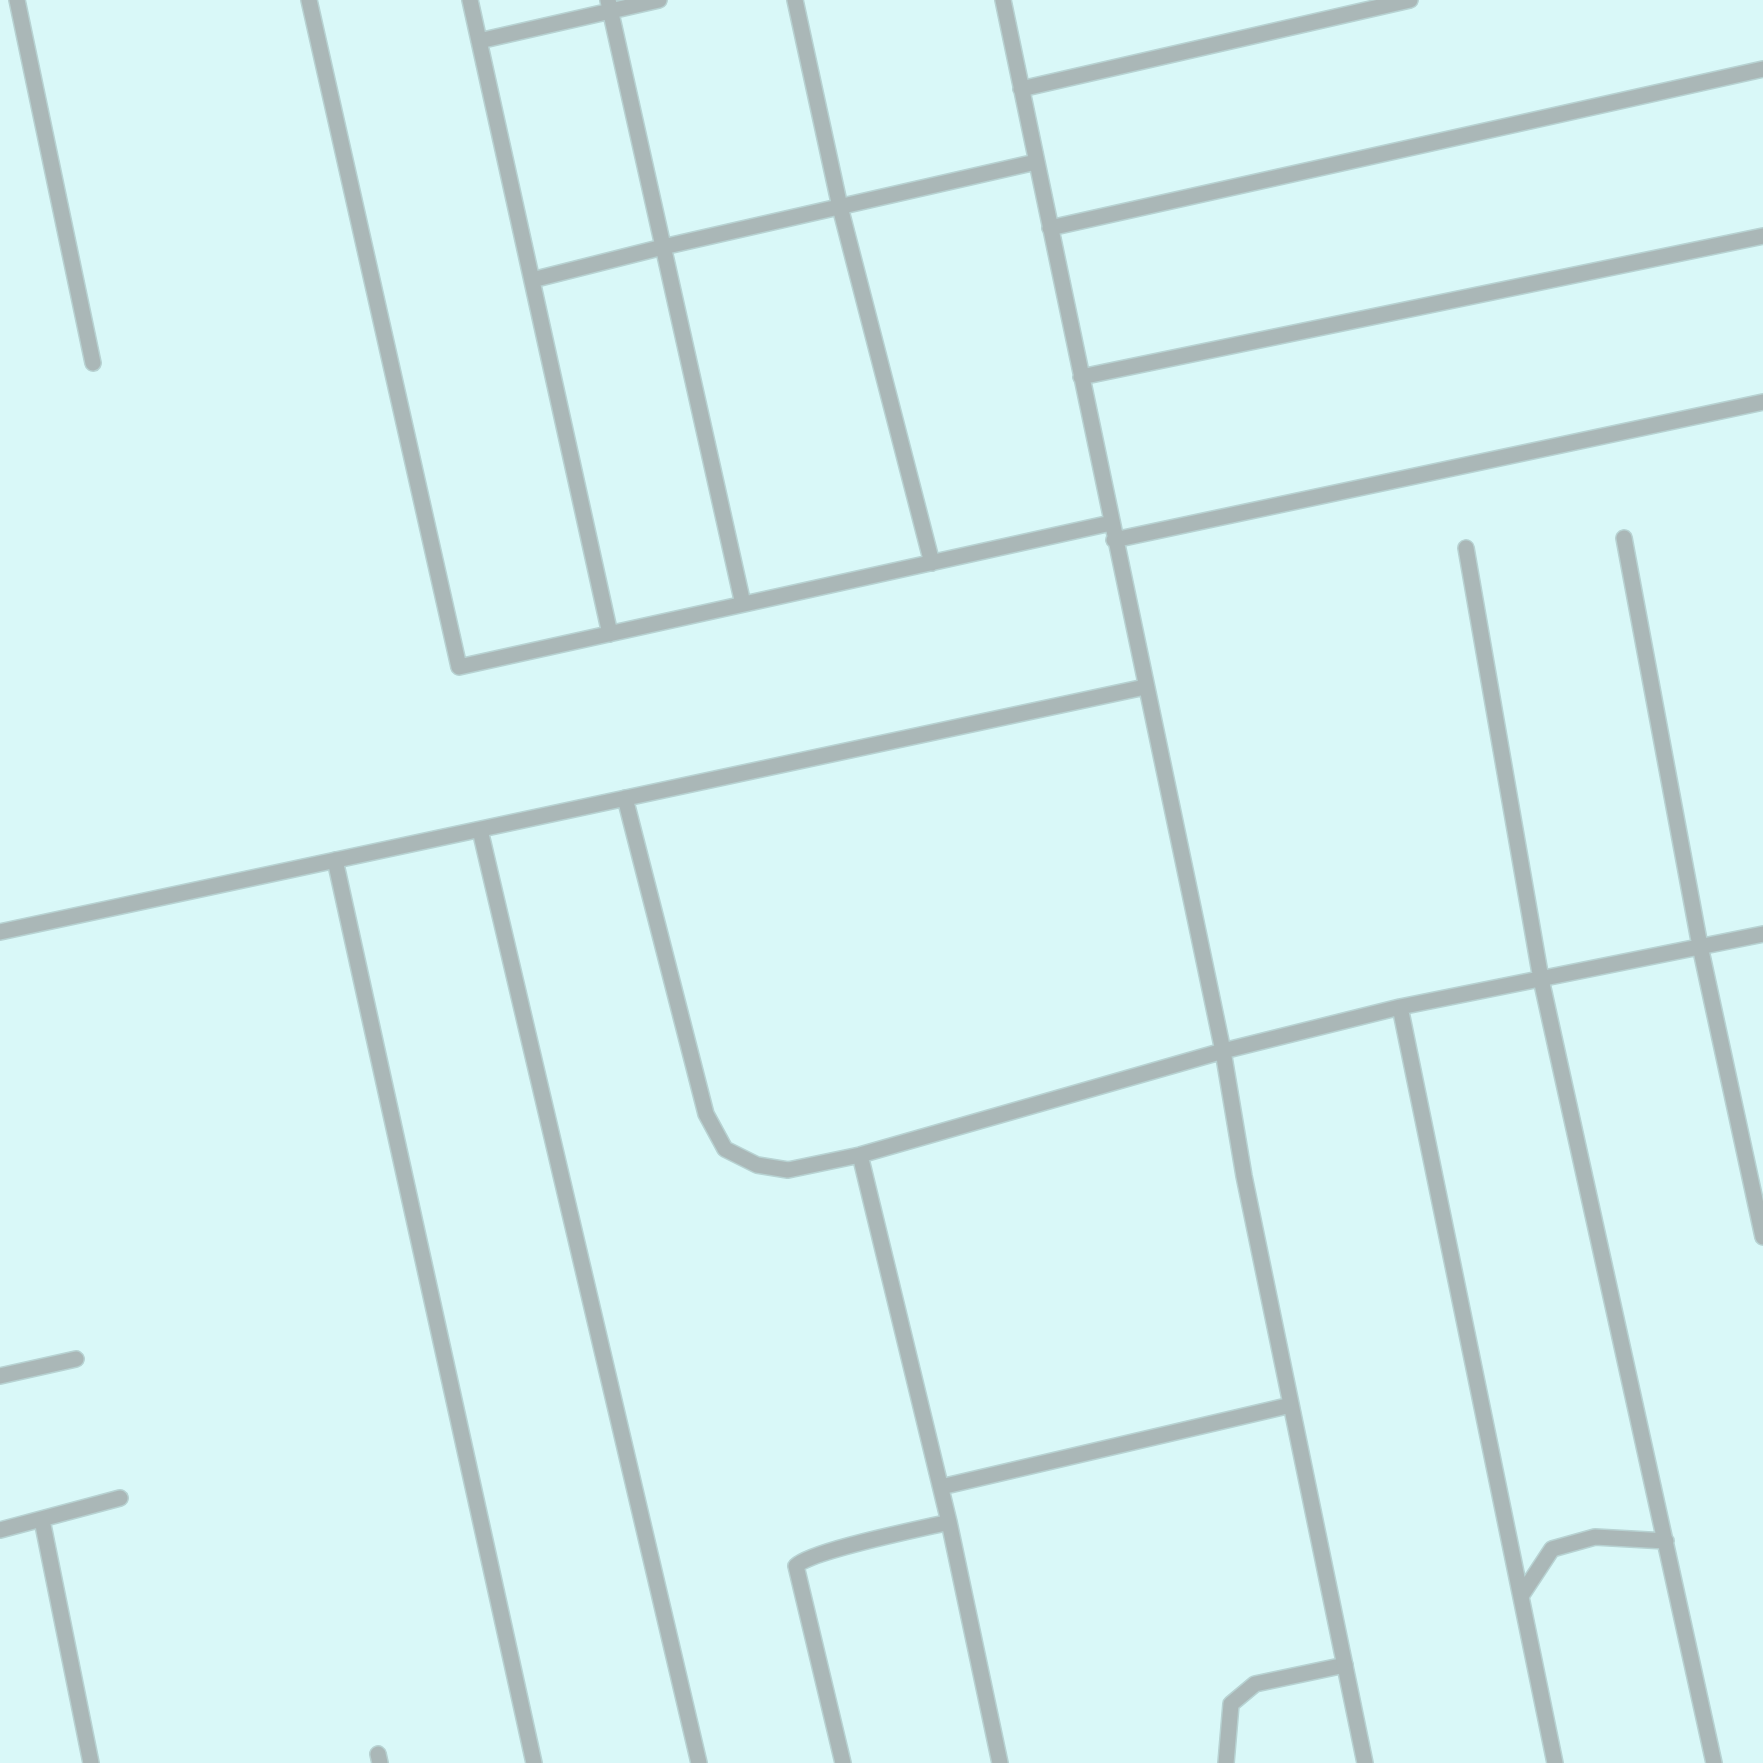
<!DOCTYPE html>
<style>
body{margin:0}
canvas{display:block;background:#d9f8f8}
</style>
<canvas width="1763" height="1763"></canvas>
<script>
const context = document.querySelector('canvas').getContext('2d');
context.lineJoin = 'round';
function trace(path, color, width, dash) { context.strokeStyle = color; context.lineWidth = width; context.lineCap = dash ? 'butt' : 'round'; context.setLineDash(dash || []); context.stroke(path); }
const lane = new Path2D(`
 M1226 1763 1231 1704 1255 1684 1345 1665`);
const street = new Path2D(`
 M17 0 93 363
 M309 0 459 667 1111 523
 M470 0 610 634
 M608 0 743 604
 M795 0 840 207 932 563
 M1003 0 1223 1051 1244 1176 1365 1763
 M479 41 659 0
 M1021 89 1410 0
 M1050 228 1763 69
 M532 280 663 247 1036 162
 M1081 377 1763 236
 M1624 538 1700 946 1763 1237
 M1114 540 1763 402
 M1466 548 1541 979 1714 1763
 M625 798 706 1114 725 1149 757 1165 788 1170 860 1155 1223 1051 1400 1007 1763 934
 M480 830 699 1763
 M335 860 534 1763
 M0 932 1145 687
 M1400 1007 1555 1763
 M860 1155 949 1522 1000 1763
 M0 1376 76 1359
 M941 1487 1291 1405
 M42 1520 91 1763
 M0 1530 120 1498
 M1521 1596 1552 1549 1595 1537 1666 1541
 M378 1754 380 1763
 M843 1763 796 1566C812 1550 921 1529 949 1522`);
trace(lane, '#b7d2d2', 18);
trace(street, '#b7d2d2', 18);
trace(lane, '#aab7b7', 15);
trace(street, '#aab7b7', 15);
</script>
